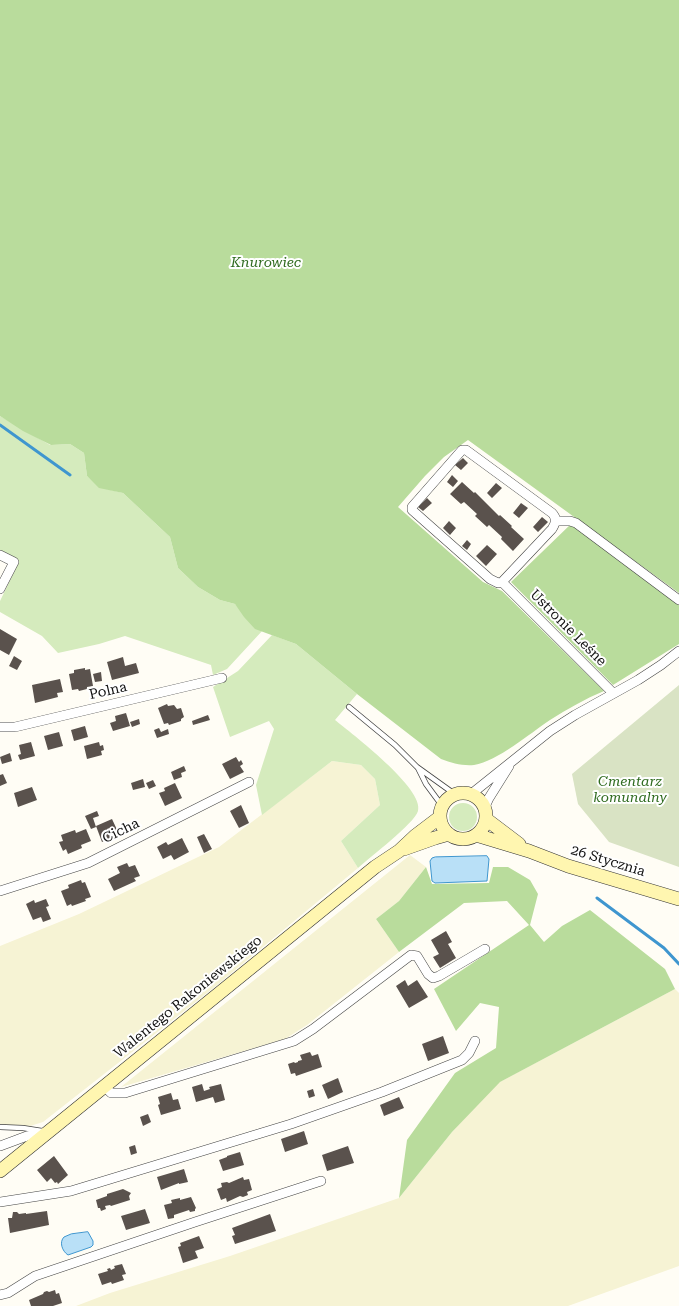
<!DOCTYPE html>
<meta charset="utf-8">
<style>
body{margin:0}
canvas{display:block;background:#fffdf5}
</style>
<canvas width="679" height="1306"></canvas>
<script>
const context = document.querySelector('canvas').getContext('2d');
context.lineJoin = 'round';
function paint(path, color) { context.fillStyle = color; context.fill(path, 'evenodd'); }
function trace(path, color, width, dash) { context.strokeStyle = color; context.lineWidth = width; context.lineCap = dash ? 'butt' : 'round'; context.setLineDash(dash || []); context.stroke(path); }
function drawText(font, color, halo, rows, align = 'center') {
  context.font = font + ' "Roboto Serif",serif'; context.lineWidth = 4; context.setLineDash([]); context.textBaseline = 'middle'; context.strokeStyle = halo; context.fillStyle = color; for (const [text, x, y, turn = 0] of rows) {
    context.save(); context.translate(x, y); context.rotate((+turn || 0) * Math.PI / 180); context.textAlign = isNaN(turn) ? turn : align; if (halo) context.strokeText(text, 0, 0); context.fillText(text, 0, 0); context.restore();
  }
}
const farmland = new Path2D(`
 M332 761 361 765 375 779 380 805 341 841 358 868 216 986 43 1122 30 1126 0 1125V946L79 914 219 847Z
 M410 855 426 867 399 901 376 919 399 952 307 1025 285 1039 121 1087Z
 M675 989 679 993V1266L568 1306H76L110 1293 230 1256 399 1198 452 1132 494 1085Z`);
const green = new Path2D(`
 M0 416 50 445 70 444 84 453 87 476 99 487 123 493 170 537 178 568 198 587 220 600 235 604 263 630 227 669 213 675 211 665 125 636 99 644 58 653 42 636 0 612V601L19 562 0 551Z
 M272 635 296 644 357 694 335 720C351 733 425 789 418 811 414 824 370 857 358 868L341 841 380 805 375 779 361 765 332 761 262 815 256 785 274 729 269 721 230 737 213 687 238 671Z
 M449 817a14 14 0 1 1 28 0a14 14 0 1 1-28 0Z`);
const forest = new Path2D(`
 M0 0H679V593L468 440 444 457 425 476 398 507 483 582 502 591 604 691C585 699 567 709 550 720 529 734 498 761 474 765 462 766 452 763 441 759L357 694 296 644 255 629 244 617 235 604 220 600 198 587 178 568 170 537 123 493 99 488 87 476 84 453 70 444 51 445 23 431 0 416Z
 M572 523 679 605V644L613 685 511 582Z
 M426 867 432 884 489 883 493 867H508L530 880 538 894 530 925 544 942 562 926 590 910 665 969 675 989 500 1082 452 1132 399 1198 407 1140 455 1073 496 1048 499 1007 480 1003 456 1031 434 989 529 925 507 901 464 903 399 952 376 919 399 901Z`);
const cemetery = new Path2D(`
 M679 685V867L609 842 578 804 572 774Z`);
const water = new Path2D(`
 M487 856 489 859 487 881 435 883 432 881 430 861 432 858 435 857Z
 M88 1232 93 1241V1245L91 1247 68 1255C62 1251 59 1242 64 1237L71 1234Z`);
const stream = new Path2D(`
 M0 425 70 475
 M597 898 664 948 679 964`);
const building = new Path2D(`
 M463 458 468 463 461 470 455 465Z
 M452 475 458 481 453 487 447 482Z
 M462 482 474 493 475 492 499 516 500 515 512 526 511 527 524 539 513 551 501 539 502 537 489 525 487 527 475 516 477 514 464 502 461 504 450 494Z
 M496 483 502 488 492 498 487 493Z
 M427 498 432 503 423 511 418 507Z
 M521 503 528 508 519 518 513 513Z
 M542 517 548 522 538 532 533 527Z
 M449 521 456 528 450 535 443 528Z
 M467 540 471 544 467 550 462 546Z
 M487 545 497 554 486 566 476 556Z
 M0 629 17 639 9 655 0 650Z
 M14 656 22 661 17 670 9 666Z
 M123 657 125 666 136 663 139 673 112 680 107 662Z
 M85 668V670L90 669 93 686 87 687V689L79 691 78 689 72 690 69 674 74 673V670Z
 M101 672 102 681 95 682 93 674Z
 M60 679 63 692 57 693 58 697 35 703 32 685Z
 M167 704 168 706 174 705 177 709 181 708 184 717 181 719V721L169 725 168 723 164 724 158 708Z
 M126 713 130 726 113 731 110 723 116 721 115 716Z
 M208 715 210 720 193 725 192 721Z
 M139 719 140 724 132 727 130 722Z
 M85 726 88 737 74 741 71 730Z
 M159 728 161 732 168 729 169 734 157 738 154 730Z
 M59 732 63 746 48 750 44 736Z
 M31 742 35 756 20 760 18 755 21 754 19 745Z
 M99 742 100 746 103 745 104 750 101 751 102 755 87 759 84 746Z
 M10 753 12 761 2 764 0 757Z
 M236 757 239 762 241 760 243 764 240 766 244 772 230 779 222 764Z
 M184 766 186 771 181 773 182 777 174 780 171 772Z
 M3 774 7 783 0 786V775Z
 M143 779 145 787 133 790 131 783Z
 M153 780 156 786 149 789 146 783Z
 M175 783 182 798 165 806 159 793 165 791 164 788Z
 M32 787 37 800 18 807 14 793Z
 M241 805 249 823 239 828 230 811Z
 M97 811 99 816 93 818 96 827 91 829 85 816Z
 M112 819 119 834 102 842 96 826Z
 M86 829 91 841 81 845 82 848 68 854 66 849 63 851 59 842 63 841 61 835 75 830 76 833Z
 M204 834 212 849 204 853 197 837Z
 M182 838 189 852 174 860 171 855 163 859 157 847 166 842 168 845Z
 M127 863 129 867 135 865 140 876 134 878 136 881 114 891 108 879 120 873 117 867Z
 M81 880 82 883 85 882 91 897 85 899 86 901 72 906 71 904 67 906 61 891 69 888 68 885Z
 M46 899 49 906 46 907 51 919 43 922 41 917 33 920 26 904 34 900 35 903Z
 M446 931 452 942 448 944 456 958 440 968 433 957 439 954 431 940Z
 M405 980 408 986 417 980 428 997 409 1008 396 986Z
 M443 1036 449 1053 428 1061 422 1044Z
 M310 1052 312 1056 318 1054 322 1067 296 1076 295 1073 291 1074 288 1064 294 1062 295 1063 298 1062V1061L302 1060 300 1055Z
 M338 1078 343 1092 328 1099 322 1085Z
 M202 1084 204 1091 210 1089 209 1087 221 1084 225 1100 215 1103 213 1097 196 1102 192 1087Z
 M313 1089 315 1096 309 1098 307 1091Z
 M171 1093 173 1100 178 1099 181 1109 161 1115 158 1105 160 1104 158 1097Z
 M399 1097 404 1108 384 1116 380 1105Z
 M148 1114 151 1122 143 1126 140 1117Z
 M304 1131 308 1144 285 1152 281 1139Z
 M135 1145 137 1153 131 1155 129 1147Z
 M348 1146 354 1163 327 1171 322 1155Z
 M240 1152 244 1165 223 1171 219 1160 227 1157V1156Z
 M54 1156 68 1175 58 1184 57 1182 55 1183 51 1178 47 1182 37 1170Z
 M184 1169 188 1182 179 1184V1183L161 1190 157 1177Z
 M243 1177 244 1180 249 1179 252 1190 247 1192 248 1195 243 1197 240 1196 227 1202 226 1198 221 1200 217 1189 222 1187 221 1183 227 1182 229 1183Z
 M123 1189 131 1193 129 1196 130 1200 111 1206 110 1205 105 1206 106 1209 101 1211 100 1208H98L96 1200 107 1196V1194Z
 M191 1197 196 1208 195 1209V1211L190 1212 189 1210 174 1215V1218L168 1219 164 1205 172 1203 171 1200 180 1198V1200Z
 M145 1209 150 1223 126 1230 121 1216Z
 M47 1211 49 1225 10 1233 8 1218H12L13 1212H17L19 1214 26 1213V1214Z
 M270 1214 276 1231 235 1244 232 1236 235 1235 232 1228Z
 M199 1236 204 1248 195 1251 198 1258 183 1263 178 1247 181 1246 180 1243Z
 M122 1264 126 1274 122 1275 124 1280 112 1284 111 1282 102 1285 98 1274 108 1271 107 1269 110 1268 111 1270 115 1268 114 1266Z
 M55 1290 56 1294 59 1293 62 1303 53 1306H31L29 1300 43 1294 44 1292 47 1291 49 1292Z`);
const lane = new Path2D(`
 M349 707 395 745 417 767 456 795
 M418 768 426 784 443 807
 M0 1127 23 1128 42 1131`);
const street = new Path2D(`
 M462 450H466L552 513C557 518 556 523 552 529L502 582 498 583 490 579 412 510V507Z
 M556 521H570L576 523 679 600
 M0 555 14 562 0 589
 M502 582 613 693
 M0 727H15L222 678
 M470 795 550 731 575 715 638 680 661 665 679 651
 M484 809 489 798 509 766
 M0 891 88 863 249 782
 M104 1086 111 1093H125L294 1041 313 1029 411 955 417 956 428 974 433 978 439 976 485 949
 M0 1146 27 1136 44 1133
 M0 1202 71 1191 291 1124 382 1092 462 1060 469 1053 475 1041
 M0 1295 8 1293 35 1276 195 1222 321 1181`);
const secondary = new Path2D(`
 M440 816a23 23 0 1 1 46 0a23 23 0 1 1-46 0Z
 M486 819 519 844
 M476 835 529 851 568 866 679 899
 M404 849 435 838 449 834
 M0 1171 375 867 399 851 415 836 440 817`);
const parkNames = [
 ["Knurowiec",266,263],
 ["Cmentarz",630,782],
 ["komunalny",630,798]
];
const streetNames = [
 ["Ustronie Leśne",568,628,45],
 ["Polna",108,691,-13],
 ["Cicha",121,831,-26],
 ["26 Stycznia",608,861,17],
 ["Walentego Rakoniewskiego",188,997,-39]
];
paint(farmland, '#f6f3d4');
paint(green, '#d5ebbd');
paint(forest, '#b9dc9c');
paint(cemetery, '#d9e3c4');
paint(water, '#b9e0f7');
trace(water, '#3f96cf', 1);
trace(stream, '#3f96cf', 3);
paint(building, '#5a524d');
trace(lane, '#444', 6);
trace(street, '#444', 10);
trace(secondary, '#333', 14);
trace(lane, '#fff', 4.5);
trace(street, '#fff', 9);
trace(secondary, '#fff6b0', 13);
drawText('italic 14px', '#2f6b1f', '#fff', parkNames);
drawText('14px', '#111', '#fff', streetNames);
</script>
